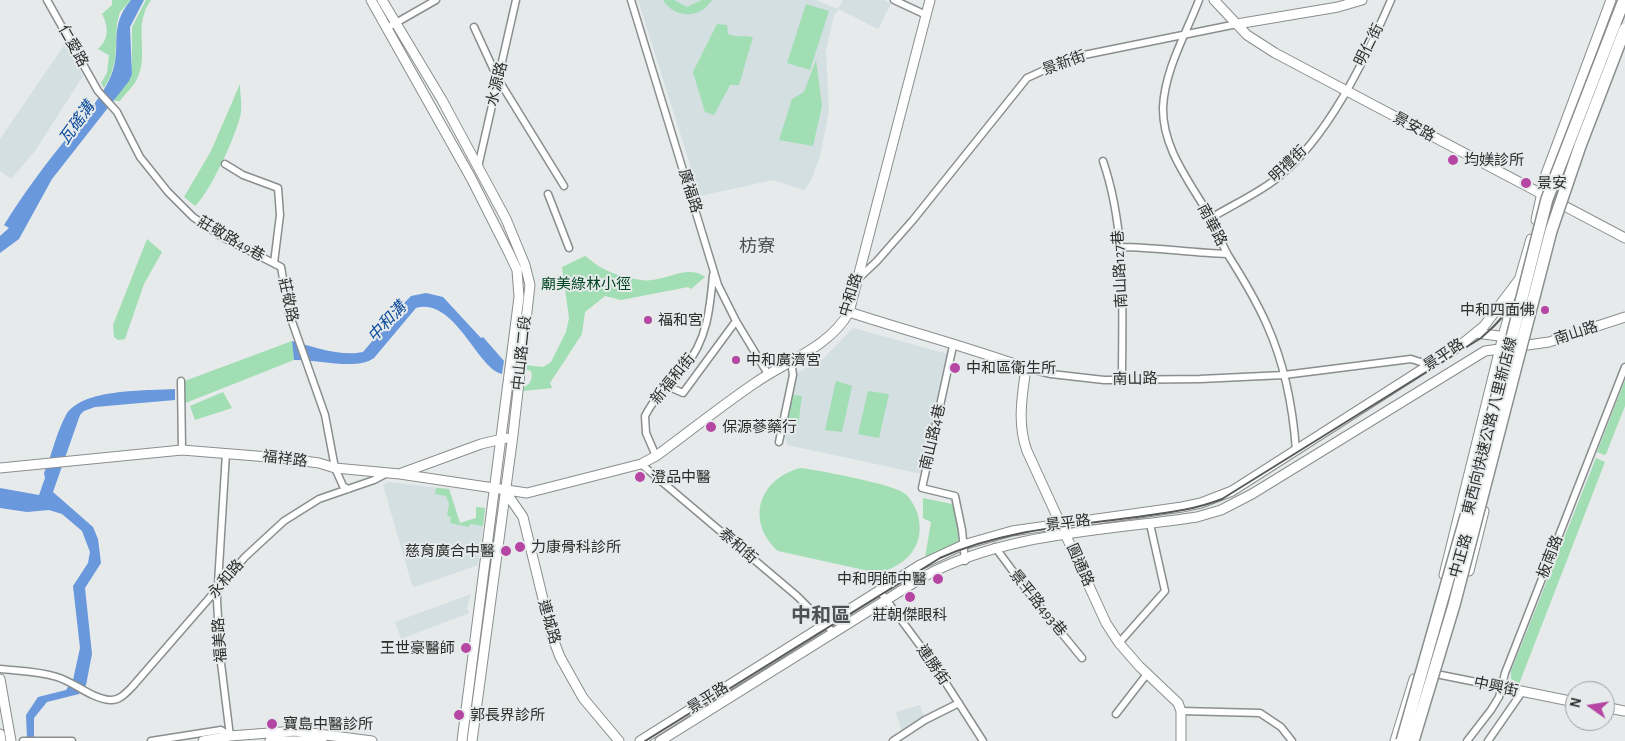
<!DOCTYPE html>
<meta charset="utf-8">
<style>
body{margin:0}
#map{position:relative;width:1625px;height:741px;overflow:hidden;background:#e6eaeb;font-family:"Alegreya Sans",sans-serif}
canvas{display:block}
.north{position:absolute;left:1565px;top:681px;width:50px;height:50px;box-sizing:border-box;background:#e6eaeb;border:1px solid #9c9f9f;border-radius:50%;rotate:283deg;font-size:14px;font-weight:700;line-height:20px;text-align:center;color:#2d2e2e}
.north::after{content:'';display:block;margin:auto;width:18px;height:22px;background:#b646a3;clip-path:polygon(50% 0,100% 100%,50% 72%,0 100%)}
</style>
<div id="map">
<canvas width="1625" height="741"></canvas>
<div class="north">N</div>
</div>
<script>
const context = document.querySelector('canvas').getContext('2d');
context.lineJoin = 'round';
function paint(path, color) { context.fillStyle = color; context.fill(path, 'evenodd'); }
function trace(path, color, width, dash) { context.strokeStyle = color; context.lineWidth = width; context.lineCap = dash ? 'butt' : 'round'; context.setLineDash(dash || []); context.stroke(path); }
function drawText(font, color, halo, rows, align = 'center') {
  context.font = font + ' "Alegreya Sans","Noto Sans TC",sans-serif'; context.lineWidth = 4; context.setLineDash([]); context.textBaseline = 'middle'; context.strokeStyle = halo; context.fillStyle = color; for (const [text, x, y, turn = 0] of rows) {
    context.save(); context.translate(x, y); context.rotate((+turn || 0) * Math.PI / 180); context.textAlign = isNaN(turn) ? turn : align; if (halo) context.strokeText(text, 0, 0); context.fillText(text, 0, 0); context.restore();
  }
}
const built = new Path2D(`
 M638 0H816L838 9 843 0H884L891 4 878 29 839 9 834 15 826 50 829 110 820 157 811 180 804 190 773 180 700 196Z
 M65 44 83 76 35 151 11 179 0 171V139Z
 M853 328 948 354 922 474 787 445 785 436 797 373 823 359Z
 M388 482 449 489 460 523 476 518V507L485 508 478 565 415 587 412 585 383 485Z
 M471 594 467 608 469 613 401 639 395 622Z
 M920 705 924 718 901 730 896 712Z`);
const green = new Path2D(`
 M112 0H131L120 12 117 23 115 60 111 75 104 88 101 83 107 73 109 55 98 49C109 39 109 27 102 14L112 5Z
 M146 0H151C132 26 150 54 137 79 133 87 125 94 120 101H115L114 100 132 74V27Z
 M663 0H674L687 7 702 0H712C700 19 675 19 663 0Z
 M806 4 829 11 810 70 787 63Z
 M717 24 727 25 728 34C738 38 744 35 753 37L739 85H730L714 115 705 112 693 72Z
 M816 60 822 106 813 146 779 140 792 99 804 92Z
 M240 84C240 93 242 103 241 112 238 132 210 193 195 206L184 197 211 151Z
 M147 239 162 252 144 284 125 339 118 340 114 337 113 325Z
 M585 256C591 260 597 266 604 269 614 275 629 278 641 280 663 284 686 263 705 277L691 289 688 287 621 300 605 296 585 312 582 334 550 383 552 388 524 391V387C531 384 533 378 531 371L525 369V365L543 367 551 362 566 332 569 318 562 267Z
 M292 341 294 360 183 404 182 382Z
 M1625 380V406L1606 454 1604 455 1597 452Z
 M836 381 852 386 842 432 825 430Z
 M868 391 889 394 879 438 858 434Z
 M223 392 232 408 195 420 190 406Z
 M792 395 802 396 798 426 787 425Z
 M1596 458 1605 462 1519 684 1511 679V671Z
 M800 468C818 470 892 484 904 493 910 497 914 505 917 512 927 544 908 565 878 573L778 551C745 521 759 479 800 468Z
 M436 488 449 489 460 523 476 518V507L485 508 483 526 470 524 469 527 450 523 451 517 447 516 449 504 446 496 435 494Z
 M923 498 952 504 960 527 958 543 925 558 931 522 923 518Z`);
const water = new Path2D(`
 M131 0H144L130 27 132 74 129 81 52 179 19 239 0 253V236L9 228 4 225C22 196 41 170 62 144 79 122 100 101 111 76 123 47 107 28 131 0Z
 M426 293 443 297 481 338 483 337 504 361 502 374C478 370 455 297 416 308L374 358C356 371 317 359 294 360L292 341C314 347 341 357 363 352L406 301 411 296Z
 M175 389V400L95 407 84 411 80 415 53 492 93 527 98 539 101 563 85 588 92 654 86 685 79 694 47 702 34 718V738L27 739 26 715 38 697 66 690 73 680 80 648 73 586 88 563 90 552 82 531 62 514 49 510 27 512 0 508V488L39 495 45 478 44 473C52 455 56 433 66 415 82 388 146 391 175 389Z`);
const street = new Path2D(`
 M47 0 98 91 117 112 140 157 168 192 193 217 222 237 281 267 289 313 325 415 335 468 343 486 348 489
 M631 0 718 285 736 321 768 374
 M894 0 926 15
 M1199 0C1186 34 1165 69 1163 107 1162 149 1191 183 1210 217 1217 229 1221 243 1228 255 1242 277 1256 300 1267 325 1284 363 1293 409 1296 450
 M474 27 498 79 564 186
 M387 28 436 0
 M1103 161C1127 231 1122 307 1122 379
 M225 164 243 175 278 188 280 215 274 263
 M478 167 516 0
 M548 194 569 248
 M1211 218C1232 205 1257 194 1276 179 1328 138 1365 60 1391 0
 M1120 247C1156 247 1191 253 1227 254
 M859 278 877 261 913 220 1027 78 1066 60 1084 55 1237 24
 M953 346 922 488 955 496 962 530 965 561
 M1026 368 1051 374 1104 380 1200 379 1284 375 1411 359 1430 365
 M181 381 182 450
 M667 386 683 393 736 321
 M779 442 793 375 791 361
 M226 453 217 600 220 655 230 736
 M656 456 646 433 645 416C654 398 670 383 684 368 707 341 710 309 713 275
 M641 464 797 596 833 632
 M995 547 1032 597 1082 658
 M879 590 933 663 983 741
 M1119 643 1165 591 1150 524
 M0 669C19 671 38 671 57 677 74 682 92 699 110 700 119 701 126 693 132 687L245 557 284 521 319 499 374 480 387 473
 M1431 673 1501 687
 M1181 711 1260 713 1281 727 1292 741
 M1116 714 1147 674
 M23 741H72
 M151 741 221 730 230 736
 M893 741 925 720 959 703
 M1467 741 1491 710 1499 697 1505 673 1625 367
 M1488 741 1522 692`);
const secondary = new Path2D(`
 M371 0 471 178 509 253 517 270 519 297 462 741
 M382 0 442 100 506 219 525 265 530 285 513 435 472 741
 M1214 0 1247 35 1275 53 1625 238
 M1237 24 1338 7 1362 0
 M1536 220 1546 174 1611 0
 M849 312C907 331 968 347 1026 368 1022 396 1017 424 1027 451L1106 623 1119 643 1139 666 1178 703 1181 711V741
 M1476 333 1507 337
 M0 468 182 450 281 458 319 463 335 468 400 474 527 493 641 464 656 456C689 432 721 406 755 383 786 361 830 347 849 312L930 0
 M402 473 481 444 506 438
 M505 491 523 517 552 636 560 657 583 698 619 741
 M1469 571 1484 511
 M1444 575 1503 336 1531 239
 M0 679 11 741
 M1501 687 1575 702
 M1423 689 1461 555
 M1605 707 1624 711
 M0 734 1 741
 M203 741 230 736 295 731 372 741
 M270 741H322
 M640 741 920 565 963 545 1012 531 1182 507 1201 503 1232 491 1462 344 1484 326 1521 277
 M660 741 923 577C1006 532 1105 531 1197 517L1221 510 1252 494 1485 351 1549 342 1625 317
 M1395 741 1414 679`);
const rail = new Path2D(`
 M645 741 940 558C1002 530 1070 526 1137 517 1166 513 1194 510 1222 499L1481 338C1538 290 1532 251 1556 188 1578 128 1602 69 1625 10`);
const highwayBridge = new Path2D(`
 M1402 741 1472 495 1547 199 1624 0
 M1413 741 1454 605 1551 231 1580 146 1625 29`);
const markers = [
 [1453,160,6,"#b646a3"],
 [1526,183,6,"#b646a3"],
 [1545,310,5,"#b646a3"],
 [648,320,5,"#b646a3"],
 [736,360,5,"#b646a3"],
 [955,368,6,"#b646a3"],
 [711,427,6,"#b646a3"],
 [640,477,6,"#b646a3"],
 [520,547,6,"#b646a3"],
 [506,551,6,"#b646a3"],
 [938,579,6,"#b646a3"],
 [910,597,6,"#b646a3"],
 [466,648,6,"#b646a3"],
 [459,715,6,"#b646a3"],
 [272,724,6,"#b646a3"]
];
const streetNames = [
 ["明仁街",1369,45,-63],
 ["仁愛路",73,46,61],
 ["景新街",1064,63,-20],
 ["水源路",497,84,-76],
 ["景安路",1414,127,28],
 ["明禮街",1288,164,-44],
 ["廣福路",690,191,73],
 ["南華路",1212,225,62],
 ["莊敬路49巷",231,239,30],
 ["南山路127巷",1120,269,-93],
 ["中和路",851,295,-73],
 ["莊敬路",288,300,78],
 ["南山路",1576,333,-18],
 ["中山路二段",522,353,-84],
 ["景平路",1444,355,-34],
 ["新福和街",673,379,-51],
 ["南山路",1135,379,-1],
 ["東西向快速公路 八里新店線",1490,426,-76],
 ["南山路4巷",933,437,-77],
 ["福祥路",285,459,7],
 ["景平路",1068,523,-7],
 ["泰和街",738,546,41],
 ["中正路",1461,556,-74],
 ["板南路",1550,557,-69],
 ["圓通路",1080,565,66],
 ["永和路",226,579,-49],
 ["景平路493巷",1038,603,51],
 ["連城路",549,622,74],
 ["福美路",220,640,-94],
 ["連勝街",933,665,55],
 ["中興街",1496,687,12],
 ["景平路",708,698,-32]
];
const poiNames = [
 ["均媄診所",1464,160],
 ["景安",1537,183],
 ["中和四面佛",1535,310,"right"],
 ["福和宮",658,320],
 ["中和廣濟宮",746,360],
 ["中和區衛生所",966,368],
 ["保源蔘藥行",722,427],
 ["澄品中醫",651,477],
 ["力康骨科診所",531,547],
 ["慈育廣合中醫",495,551,"right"],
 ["中和明師中醫",927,579,"right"],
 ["莊朝傑眼科",910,615,"center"],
 ["王世豪醫師",455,648,"right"],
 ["郭長界診所",470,715],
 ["寶島中醫診所",283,724]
];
const parkNames = [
 ["廟美綠林小徑",586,284]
];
const waterNames = [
 ["瓦磘溝",77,123,-54],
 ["中和溝",387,322,-47]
];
const quarterNames = [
 ["枋寮",757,247]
];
const districtNames = [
 ["中和區",821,616]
];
paint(built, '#d3dfe1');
paint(green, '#a1deb3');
paint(water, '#6998dd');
trace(street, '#8a8e8e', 9);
trace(secondary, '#8a8e8e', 11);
trace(street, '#fff', 6);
trace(secondary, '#fff', 9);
trace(rail, '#595b5b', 2);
trace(highwayBridge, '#8a8e8e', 14, []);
trace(highwayBridge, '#fff', 11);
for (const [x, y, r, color] of markers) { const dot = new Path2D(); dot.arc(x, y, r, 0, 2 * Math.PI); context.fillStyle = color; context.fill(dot); trace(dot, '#e6eaeb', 2); }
drawText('15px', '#2d2e2e', '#e6eaeb', streetNames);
drawText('15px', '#2d2e2e', '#e6eaeb', poiNames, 'left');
drawText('15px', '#042', '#e6eaeb', parkNames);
drawText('italic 16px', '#0e4d9d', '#e6eaeb', waterNames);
drawText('18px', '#4d5151', '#e6eaeb', quarterNames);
drawText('bold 20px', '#4d5151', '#e6eaeb', districtNames);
</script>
